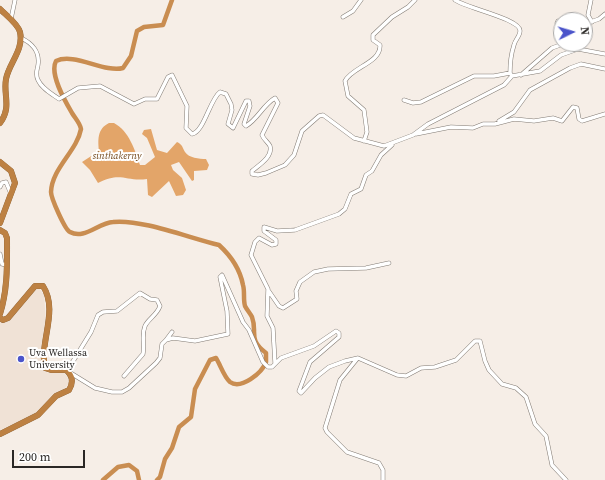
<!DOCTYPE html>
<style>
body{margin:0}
#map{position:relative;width:605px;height:480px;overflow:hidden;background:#f6eee7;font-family:"Source Serif 4",serif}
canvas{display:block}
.north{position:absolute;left:553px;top:12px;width:40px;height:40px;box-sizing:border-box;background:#fff;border:1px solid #aaa9a8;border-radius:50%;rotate:85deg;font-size:11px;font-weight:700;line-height:16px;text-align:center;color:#2a2725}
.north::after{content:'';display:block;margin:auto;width:14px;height:18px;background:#4b54ca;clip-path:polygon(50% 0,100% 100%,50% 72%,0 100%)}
.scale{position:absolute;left:12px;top:450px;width:73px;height:18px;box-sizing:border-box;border:2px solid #2a2725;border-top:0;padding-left:5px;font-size:12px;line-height:14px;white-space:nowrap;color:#2a2725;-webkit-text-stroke:3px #fff;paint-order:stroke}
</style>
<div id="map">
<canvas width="605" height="480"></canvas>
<div class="north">N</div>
<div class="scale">200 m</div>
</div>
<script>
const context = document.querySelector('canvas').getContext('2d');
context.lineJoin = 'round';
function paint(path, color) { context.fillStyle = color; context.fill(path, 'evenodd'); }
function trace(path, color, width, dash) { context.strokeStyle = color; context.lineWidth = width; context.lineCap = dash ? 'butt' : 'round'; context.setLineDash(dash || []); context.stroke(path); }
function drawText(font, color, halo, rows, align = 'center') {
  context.font = font + ' "Source Serif 4",serif'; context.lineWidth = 4; context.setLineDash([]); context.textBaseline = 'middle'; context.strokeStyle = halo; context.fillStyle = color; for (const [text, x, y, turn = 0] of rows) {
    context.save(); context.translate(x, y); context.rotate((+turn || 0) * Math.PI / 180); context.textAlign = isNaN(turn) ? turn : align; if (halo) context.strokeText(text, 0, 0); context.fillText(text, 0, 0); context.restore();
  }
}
const built = new Path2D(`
 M39 288 44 295 46 322 42 368 48 373 64 372 69 380 68 385 36 414 0 430V321L12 317 31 292Z`);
const forest = new Path2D(`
 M109 123H114C129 131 135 150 140 165H145L155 157 147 138 142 134 144 130 151 129 157 150 167 153 177 142C183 145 182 147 185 152 189 158 199 159 206 159L209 165 207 170 194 171V180L192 181 179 162 171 165 173 170 182 178 186 190 183 195 176 196 169 181 152 197 148 195 147 179C126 182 121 171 98 183L90 170 82 162 99 151C98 140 97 129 109 123Z`);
const river = new Path2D(`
 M103 480 118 467 129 465 137 471 139 480
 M157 480 160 477 165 459 172 448 179 427 191 417 195 389 210 360 216 358C220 364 224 377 230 382 241 390 262 373 266 362 266 360 266 356 266 353 247 338 258 333 252 317 250 313 247 310 245 306 243 299 245 292 243 285 240 269 231 256 219 245 189 238 142 219 113 222 98 223 84 240 70 232 65 230 51 198 51 192 52 168 77 151 81 129 80 123 75 118 72 113 65 101 49 74 56 61 74 52 104 73 123 68L131 56 137 31 144 27 163 25 172 0`);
const minor = new Path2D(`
 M455 0C466 8 521 19 520 31 520 36 515 40 514 45 511 54 510 64 510 73L512 76 540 71 561 55 578 49 605 54
 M591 0 588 15 592 22
 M343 17 353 11 361 0
 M11 19 15 0
 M561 22 558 21 557 23 561 34
 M585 24 599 19 605 14
 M21 38C32 43 40 52 38 65 37 71 35 74 38 80 42 89 52 94 59 99L78 88 100 86 134 104 145 99H157L168 77 172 75 187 106 186 128 192 134C204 132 210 99 220 92L226 94 231 104 232 110 228 124 233 128 246 101H249L250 106 244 124 246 126C258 119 263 105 275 98L278 103 262 135C264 140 268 142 270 146 273 157 259 165 252 171V174L258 175 266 173 285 165 294 155 302 131 319 116 323 115 354 138 384 146 413 135 428 124 504 85 512 76
 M521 75 552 48 563 44
 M404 100 413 103 421 102 474 76H494L510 73
 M499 121 514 112 530 90 570 68 581 64 605 69
 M416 134 451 127 473 128 483 124H495L514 119 534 121 553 118 562 121 573 107 577 108 579 119 582 121 605 114
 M364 141 367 132 364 110 348 96 345 81C352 67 381 63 380 45L373 40V35L392 17 408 7 415 0
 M0 187 2 183 6 182 11 194
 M0 254 2 264 7 265
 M268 290 279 306 283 308 297 299 296 291 300 282 314 272 328 269 366 268 389 263
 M166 340 172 332
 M357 359 340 380 325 428 327 432 347 452 379 463 383 470V480
 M275 363 273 328 267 316 268 289 251 255 255 242 259 238 272 245 276 244V240L264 231V227L277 231 295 230 339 214 345 209 351 194 361 189 366 175 372 171 381 155 392 145
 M67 371 91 332 98 315 103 312 117 311 140 293 150 299 157 300 160 306C157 315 148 319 145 326 141 336 145 344 143 354L124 376
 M69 372 95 388 112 392H122L129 388 156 363 160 358 162 344 166 340 173 338 195 341 228 334 227 311 220 277 222 275 243 322 249 330 263 362 268 367H272L281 358 314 346 336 331 339 333V337L310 362 299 391 301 393 315 378 329 367 345 361 358 358 397 375 406 376 421 368 435 367 456 360 475 341H480L485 361 489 370 502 384 516 388 526 397 535 424 546 436 552 465 566 480`);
const highway = new Path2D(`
 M0 9C6 15 18 24 20 32 24 50 9 63 6 79 3 95 12 107 0 123
 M0 162 11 171 15 183 0 223
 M0 230 5 233 7 238C7 263 8 289 0 314
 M0 318 3 320 8 318 35 286H43C59 311 39 342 45 368L51 370H66C72 375 74 382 69 390L56 396 38 415 0 434`);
const markers = [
 [21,359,4,"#4b54ca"]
];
const parkNames = [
 ["sinthakerny",117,156]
];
const poiNames = [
 ["Uva Wellassa",29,353],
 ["University",29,365]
];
paint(built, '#f0e2d6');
paint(forest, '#e3a569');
trace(river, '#c98d51', 4.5);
trace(minor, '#827b74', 4.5);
trace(highway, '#8a6238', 6);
trace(minor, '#fff', 3.5);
trace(highway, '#bd8143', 5.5);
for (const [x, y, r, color] of markers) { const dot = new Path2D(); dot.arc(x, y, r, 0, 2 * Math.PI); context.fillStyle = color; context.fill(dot); trace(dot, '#fff', 1.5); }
drawText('italic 10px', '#744a1e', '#fff', parkNames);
drawText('10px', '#2a2725', '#fff', poiNames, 'left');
</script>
